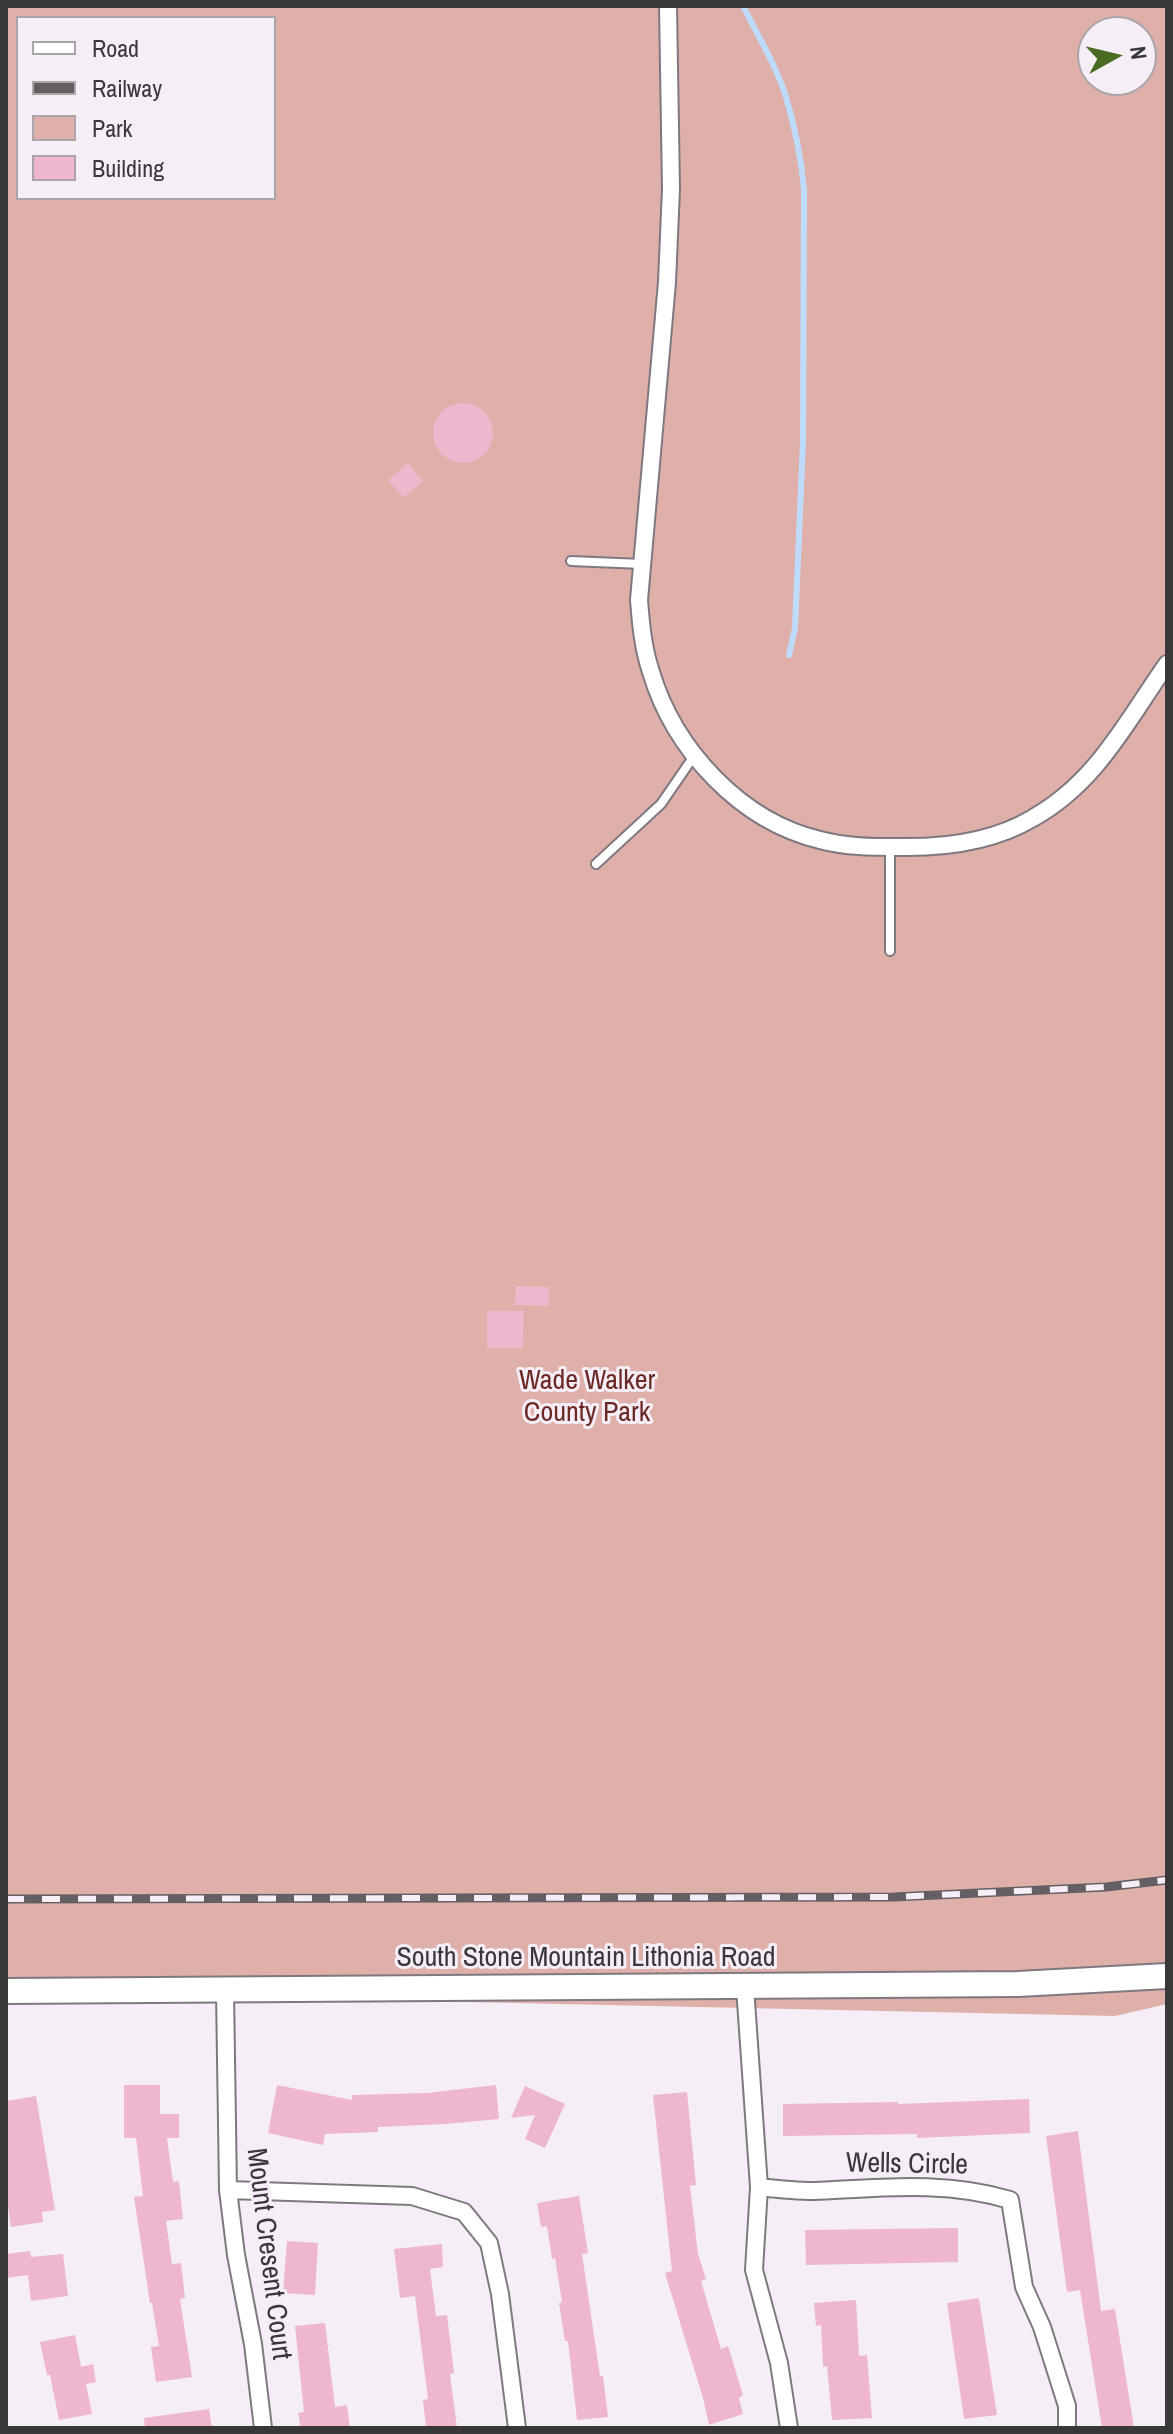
<!DOCTYPE html>
<style>
body{margin:0}
#map{position:relative;width:1173px;height:2434px;overflow:hidden;background:#f5eef7;font-family:"Archivo Narrow",sans-serif}
canvas{display:block}
.frame{position:absolute;inset:0;border:8px solid #3a373a;pointer-events:none}
.legend{position:absolute;left:16px;top:16px;width:260px;height:184px;box-sizing:border-box;background:#f5eef7;border:2px solid #aaa5ab;margin:0;padding:10px 14px;list-style:none;font-size:24px;color:#3a373a}
.legend li{display:flex;align-items:center;gap:16px;height:40px}
.legend b{width:40px;border:2px solid #aaa5ab}
.north{position:absolute;left:1077px;top:16px;width:80px;height:80px;box-sizing:border-box;background:#f5eef7;border:2px solid #aaa5ab;border-radius:50%;rotate:82deg;font-size:22px;font-weight:700;line-height:32px;text-align:center;color:#3a373a}
.north::after{content:'';display:block;margin:auto;width:28px;height:36px;background:#496b22;clip-path:polygon(50% 0,100% 100%,50% 72%,0 100%)}
</style>
<div id="map">
<canvas width="1173" height="2434"></canvas>
<div class="frame"></div>
<ul class="legend">
<li><b style="height:10px;background:#fff"></b>Road</li>
<li><b style="height:10px;background:#635f63"></b>Railway</li>
<li><b style="height:22px;background:#dfb0a9"></b>Park</li>
<li><b style="height:22px;background:#eeb7cd"></b>Building</li>
</ul>
<div class="north">N</div>
</div>
<script>
const context = document.querySelector('canvas').getContext('2d');
context.lineJoin = 'round';
function paint(path, color) { context.fillStyle = color; context.fill(path, 'evenodd'); }
function trace(path, color, width, dash) { context.strokeStyle = color; context.lineWidth = width; context.lineCap = dash ? 'butt' : 'round'; context.setLineDash(dash || []); context.stroke(path); }
function drawText(font, color, halo, rows, align = 'center') {
  context.font = font + ' "Archivo Narrow",sans-serif'; context.lineWidth = 6; context.setLineDash([]); context.textBaseline = 'middle'; context.strokeStyle = halo; context.fillStyle = color; for (const [text, x, y, turn = 0] of rows) {
    context.save(); context.translate(x, y); context.rotate((+turn || 0) * Math.PI / 180); context.textAlign = isNaN(turn) ? turn : align; if (halo) context.strokeText(text, 0, 0); context.fillText(text, 0, 0); context.restore();
  }
}
const green = new Path2D(`
 M6 6H1167V2004L1115 2016 6 1992ZM18 18H274V198H18ZM1093 32H1141V80H1093Z`);
const stream = new Path2D(`
 M743 6C758 36 776 65 786 97 795 127 801 158 804 189L803 442 795 628 789 655`);
const building = new Path2D(`
 M433 433a30 30 0 1 1 60 0a30 30 0 1 1-60 0Z
 M408 463 423 481 404 498 388 480Z
 M516 1286 549 1287V1306L515 1305Z
 M487 1311H524L523 1348H487Z
 M124 2085H160V2114H179V2138H167L173 2182 179 2181 183 2219 166 2221 172 2264 181 2263 185 2298 180 2299 192 2377 156 2382 151 2347 159 2346 152 2303H150L134 2197 143 2196 136 2138H124Z
 M277 2085 352 2100V2095L427 2093 496 2085 499 2119 445 2124 378 2127V2132L325 2134 323 2145 268 2133Z
 M525 2086 565 2104 545 2148 525 2139 535 2115 511 2118Z
 M687 2092 696 2185 690 2186 698 2254 706 2279 701 2281 721 2349 728 2346 743 2395 739 2398 743 2414 709 2425 703 2398 665 2273 672 2271 653 2095Z
 M36 2096 55 2210 42 2212 43 2222 11 2227 6 2193V2101Z
 M1029 2099 1030 2133 917 2138V2134L783 2136V2104L898 2102V2104Z
 M1078 2131 1101 2311 1115 2309 1134 2428H1102L1080 2290 1067 2292 1046 2136Z
 M579 2196 588 2253 582 2254 600 2376H603L608 2417 577 2420 568 2341H565L559 2303 562 2302 555 2258 552 2259 547 2226 541 2227 537 2203Z
 M958 2228V2262L806 2265 805 2230Z
 M287 2241 318 2243 315 2295 283 2293Z
 M442 2244 443 2267 430 2269 436 2316 447 2315 454 2373 450 2374 457 2428H426L423 2400 428 2399 415 2296 400 2298 394 2249Z
 M30 2251 31 2257 63 2254 68 2296 31 2301 28 2275 6 2278V2254Z
 M979 2298 997 2415 964 2419 947 2303Z
 M856 2300 859 2356 867 2355 872 2418 832 2420 827 2366 823 2367 821 2325 816 2326 814 2303Z
 M325 2323 335 2407 347 2405 350 2428H301L298 2413 304 2412 295 2326Z
 M75 2335 81 2367 93 2364 96 2382 86 2384 92 2414 59 2420 50 2375H47L40 2342Z
 M209 2409 212 2428H145L144 2418Z`);
const lane = new Path2D(`
 M571 561 642 564
 M890 847V951
 M596 864 661 804 694 756`);
const street = new Path2D(`
 M668 6 671 189 667 282 639 600C641 625 643 648 651 672 674 749 740 821 820 840 846 847 872 847 898 847 944 848 993 842 1033 818 1097 782 1126 722 1167 664
 M745 1987 759 2187
 M225 1991 228 2190 236 2255 253 2344 263 2428
 M228 2190 412 2196 464 2212 489 2243 500 2294 517 2428
 M789 2428 779 2363 754 2270 759 2187C777 2189 796 2191 814 2191 879 2188 946 2180 1010 2200L1024 2287 1042 2327 1067 2406V2428`);
const secondary = new Path2D(`
 M6 1991 1018 1984 1167 1976`);
const rail = new Path2D(`
 M6 1899 894 1897 1106 1887 1167 1880`);
const parkNames = [
 ["Wade Walker",587,1381],
 ["County Park",587,1413]
];
const streetNames = [
 ["South Stone Mountain Lithonia Road",586,1958],
 ["Wells Circle",907,2165,1],
 ["Mount Cresent Court",268,2254,83]
];
paint(green, '#dfb0a9');
trace(stream, '#bedbfb', 6);
paint(building, '#eeb7cd');
trace(lane, '#7f7880', 12);
trace(street, '#7f7880', 20);
trace(secondary, '#7f7880', 28);
trace(lane, '#fff', 8);
trace(street, '#fff', 16);
trace(secondary, '#fff', 24);
trace(rail, '#635f63', 9);
trace(rail, '#f5eef7', 6, [18]);
drawText('28px', '#6c2822', '#f5eef7', parkNames);
drawText('28px', '#3a373a', '#f5eef7', streetNames);
</script>
